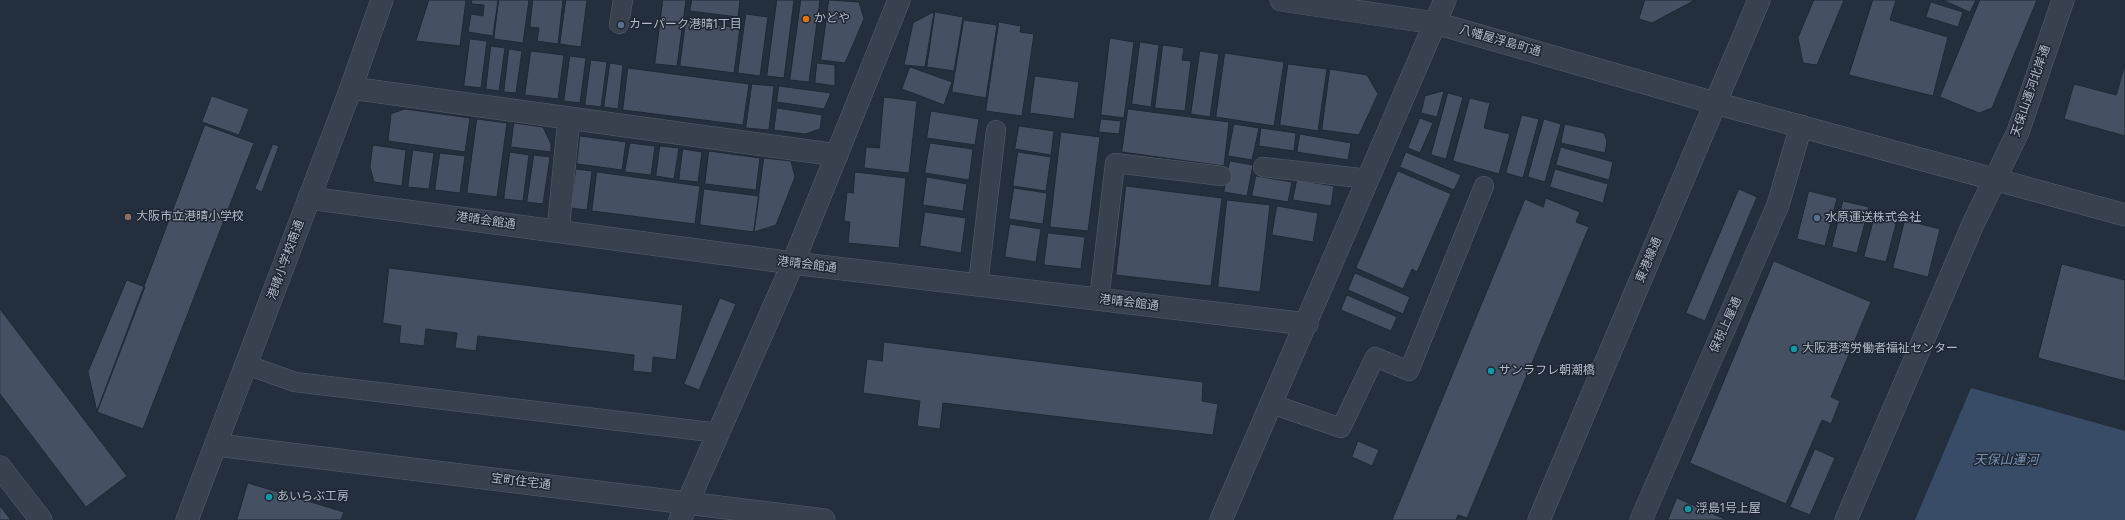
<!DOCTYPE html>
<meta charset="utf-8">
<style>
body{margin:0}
canvas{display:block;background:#242f3e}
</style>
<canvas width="2125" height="520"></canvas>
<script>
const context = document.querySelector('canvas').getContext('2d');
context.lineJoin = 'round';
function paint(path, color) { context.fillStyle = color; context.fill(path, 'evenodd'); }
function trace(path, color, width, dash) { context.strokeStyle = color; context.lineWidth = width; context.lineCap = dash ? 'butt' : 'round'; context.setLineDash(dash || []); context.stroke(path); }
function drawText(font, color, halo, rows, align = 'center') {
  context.font = font + ' "Fira Sans Condensed","Noto Sans JP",sans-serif'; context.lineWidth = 3; context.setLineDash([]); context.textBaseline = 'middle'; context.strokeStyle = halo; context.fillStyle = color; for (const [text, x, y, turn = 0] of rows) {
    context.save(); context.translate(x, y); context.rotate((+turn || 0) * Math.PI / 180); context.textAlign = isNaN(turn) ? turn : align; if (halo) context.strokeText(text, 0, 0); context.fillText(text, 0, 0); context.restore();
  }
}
const water = new Path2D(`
 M1971 388 2125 431V520H1915Z`);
const building = new Path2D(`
 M429 0H466L460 46 416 41Z
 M472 0H498L493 36 468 32 471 14 483 16 484 5 472 4Z
 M499 0H529L523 43 494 39Z
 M533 0H563L558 44 537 41 539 28 530 27Z
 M566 0H587L581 47 560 44Z
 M663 0H686L677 66 655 64Z
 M692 0H740L738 17 690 11Z
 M777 0H794L784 78 767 76Z
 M801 0H820L809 82 790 80Z
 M829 0 859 2 864 19 845 63 821 60Z
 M1645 0H1695L1652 23 1639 19Z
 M1814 0H1844L1817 65 1803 63 1798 38Z
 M1873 0H1896L1890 20 1948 37 1933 96 1849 75Z
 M1943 0H1976L1970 12Z
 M1980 0H2037L1992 108 1979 113 1940 97Z
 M1931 2 1963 12 1958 27 1926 17Z
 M934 12 925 67 904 65 913 23Z
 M935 12 963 17 954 71 927 67Z
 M746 14 768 17 760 76 738 73Z
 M964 20 997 25 986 98 952 92Z
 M686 21 740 28 734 73 680 66Z
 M999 22 1021 26 1020 32 1034 34 1022 116 986 111Z
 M1110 38 1134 42 1124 118 1101 115Z
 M470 39 487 41 481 88 464 86Z
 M1140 42 1159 45 1151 107 1132 104Z
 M1163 45 1184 48 1182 60 1191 61 1185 111 1155 108Z
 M491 46 505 48 499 91 486 89Z
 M509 49 522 51 516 93 504 92Z
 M531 51 564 55 558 99 525 95Z
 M1200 51 1219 54 1210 117 1191 114Z
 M1225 53 1284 62 1274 126 1216 117Z
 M570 56 586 58 580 103 564 101Z
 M591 60 607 62 601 107 585 105Z
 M610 63 623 65 618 109 604 107Z
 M817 63 835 65V86L815 83Z
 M1288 64 1327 69 1318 131 1280 125Z
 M2125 64V136L2064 119 2074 84 2116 95Z
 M910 67 952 82 944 105 902 89Z
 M628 68 749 84 743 125 623 110Z
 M1330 69 1367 75 1378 94 1359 135 1322 130Z
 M1035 76 1079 82 1074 119 1030 113Z
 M752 84 774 86 769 130 746 128Z
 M779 86 831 93 824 109 777 102Z
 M1444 91 1437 117 1421 113 1425 96Z
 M1448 93 1463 97 1446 159 1431 155Z
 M212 96 249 109 239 135 202 122Z
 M884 97 917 101 909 173 864 168 866 147 879 148Z
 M1470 98 1490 103 1484 128 1510 134 1499 174 1453 161Z
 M777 108 822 115 820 129 805 134 774 130Z
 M405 109 470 118 465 152 388 141 391 114Z
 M1128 109 1229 122 1224 166 1122 152Z
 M931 111 979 119 975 145 927 138Z
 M1522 115 1539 119 1523 178 1506 173Z
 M1420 118 1433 123 1420 153 1408 148Z
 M477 119 507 123 497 197 467 193Z
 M1101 119 1121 121 1119 134 1099 132Z
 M1544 119 1561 124 1545 182 1528 177Z
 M514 123 543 127 551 144V152L511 147Z
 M1234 124 1259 128 1252 160 1228 156Z
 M1565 124 1604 133 1607 141 1605 153 1561 143Z
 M205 125 254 143 143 429 97 412Z
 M1019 126 1054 131 1051 155 1015 149Z
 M1261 128 1296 133 1294 151 1259 146Z
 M1061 132 1100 137 1088 231 1050 227Z
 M1300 134 1351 143 1348 160 1297 152Z
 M580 136 626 142 622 170 577 164Z
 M630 143 655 146 651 175 625 172Z
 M930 143 973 149 969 180 925 173Z
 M273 144 279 146 262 192 255 189Z
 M373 145 406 150 402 186 374 182 370 167Z
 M660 146 679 148 674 179 656 176Z
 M1561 147 1613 162 1609 180 1556 165Z
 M683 149 702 152 698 182 679 180Z
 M413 150 434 153 429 189 408 187Z
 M709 151 760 158 756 190 705 184Z
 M510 152 529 155 523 201 504 199Z
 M1018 152 1051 157 1046 191 1013 186Z
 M1406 152 1461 175 1454 190 1400 167Z
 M440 153 465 156 460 193 435 190Z
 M534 155 550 157 543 204 527 202Z
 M764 158 791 161 795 177 776 225 754 232Z
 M1230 161 1253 165 1247 196 1224 192Z
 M576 169 592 171 587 210 571 208Z
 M1555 169 1608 184 1603 203 1550 187Z
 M1398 171 1451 194 1417 272 1412 269 1403 289 1356 268Z
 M597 172 700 186 695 224 592 211Z
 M855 172 906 178 899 248 848 243 850 222 844 221 847 192 853 193Z
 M1256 176 1292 182 1288 202 1252 196Z
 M927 177 967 184 963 211 923 205Z
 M1297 180 1334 186 1331 206 1293 200Z
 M1126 186 1222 198 1211 286 1116 275Z
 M1014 188 1047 193 1043 224 1009 219Z
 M704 189 759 196 754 232 700 225Z
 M1739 189 1757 197 1705 321 1686 313Z
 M1809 191 1837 198 1825 246 1797 239Z
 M1546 198 1580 212 1576 222 1589 227 1467 518 1458 515 1456 520H1392L1525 199 1543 207Z
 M1227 200 1270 205 1260 292 1218 287Z
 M1843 201 1869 207 1857 253 1832 247Z
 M1277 206 1318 213 1313 242 1272 235Z
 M1876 211 1898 216 1886 262 1864 257Z
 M925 212 966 218 961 253 920 246Z
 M1905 220 1940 229 1928 277 1893 268Z
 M1010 224 1041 229 1036 262 1005 257Z
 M1048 233 1085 237 1081 269 1044 265Z
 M1774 261 1871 302 1831 397 1840 401 1831 424 1822 420 1786 504 1690 463Z
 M2062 264 2125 280V381L2038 358Z
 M389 268 683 305 676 360 653 357 652 373 633 371 634 355 478 336 476 351 455 348 457 333 426 329 424 346 399 343 401 326 383 323Z
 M1355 273 1410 297 1403 314 1348 290Z
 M127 280 145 287 97 412 88 372Z
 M1347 295 1397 317 1391 331 1341 310Z
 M720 298 736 304 699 390 684 384Z
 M0 309 127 476 86 507 0 394Z
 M884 342 1203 382 1202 401 1218 404 1213 435 943 403 940 429 917 426 920 401 863 393 867 359 882 361Z
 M1358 441 1379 450 1372 466 1352 457Z
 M1815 449 1835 458 1810 515 1790 507Z
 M248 483 344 512 341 520H237Z
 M1677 498 1727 520H1668Z
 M0 506 11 520H0Z`);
const service = new Path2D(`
 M619 24 623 0
 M1263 167 1369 179
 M978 285 996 130
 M1099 300 1115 163 1222 176
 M247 365 295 382 719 433
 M1272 404 1341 428 1375 357 1409 371 1484 186`);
const minor = new Path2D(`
 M351 88 837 155
 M309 198 793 263 1307 324
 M558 231 569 118
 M217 445 824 520
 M0 467 41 520
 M680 520 793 263 899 0
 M1221 520 1445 0
 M1641 520 1778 205 1801 126
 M1846 520 1973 224 2018 132 2063 0`);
const tertiary = new Path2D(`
 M1281 0 1435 23 1715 103 2125 215
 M187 520 351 88 382 0
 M1539 520 1759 0`);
const markers = [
 [806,19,4,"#e8710a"],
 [621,25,4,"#5c6f8a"],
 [128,217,4,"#8d6e63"],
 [1817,218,4,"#5c6f8a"],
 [1794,349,4,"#0f9aa8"],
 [1491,371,4,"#0f9aa8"],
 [269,497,4,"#0f9aa8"],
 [1688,509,4,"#0f9aa8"]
];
const poiNames = [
 ["かどや",814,19],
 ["カーパーク港晴1丁目",629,25],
 ["大阪市立港晴小学校",136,217],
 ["水原運送株式会社",1825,218],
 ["大阪港湾労働者福祉センター",1802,349],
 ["サンラフレ朝潮橋",1499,371],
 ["あいらぶ工房",277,497],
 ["浮島1号上屋",1696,509]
];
const streetNames = [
 ["八幡屋浮島町通",1500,41,16],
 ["天保山運河北岸通",2031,91,-71],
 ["港晴会館通",486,221,8],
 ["港晴小学校南通",286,260,-70],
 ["東港線通",1649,260,-67],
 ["港晴会館通",807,265,7],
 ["港晴会館通",1129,303,7],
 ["保税上屋通",1726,325,-66],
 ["宝町住宅通",521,482,7]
];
const waterNames = [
 ["天保山運河",2006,460]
];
paint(water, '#394c67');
paint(building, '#455162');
trace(building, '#1f2835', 1);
trace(service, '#565f6c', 20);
trace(minor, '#565f6c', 23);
trace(tertiary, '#565f6c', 23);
trace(service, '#38414e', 19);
trace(minor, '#38414e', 22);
trace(tertiary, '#38414e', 22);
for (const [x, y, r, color] of markers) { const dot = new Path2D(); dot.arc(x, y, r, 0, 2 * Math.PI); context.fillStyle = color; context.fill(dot); trace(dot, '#1d2633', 1.5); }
drawText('12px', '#b4bcc9', '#1d2633', poiNames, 'left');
drawText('12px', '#b4bcc9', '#1d2633', streetNames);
drawText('italic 13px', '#7c92b1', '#1d2633', waterNames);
</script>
